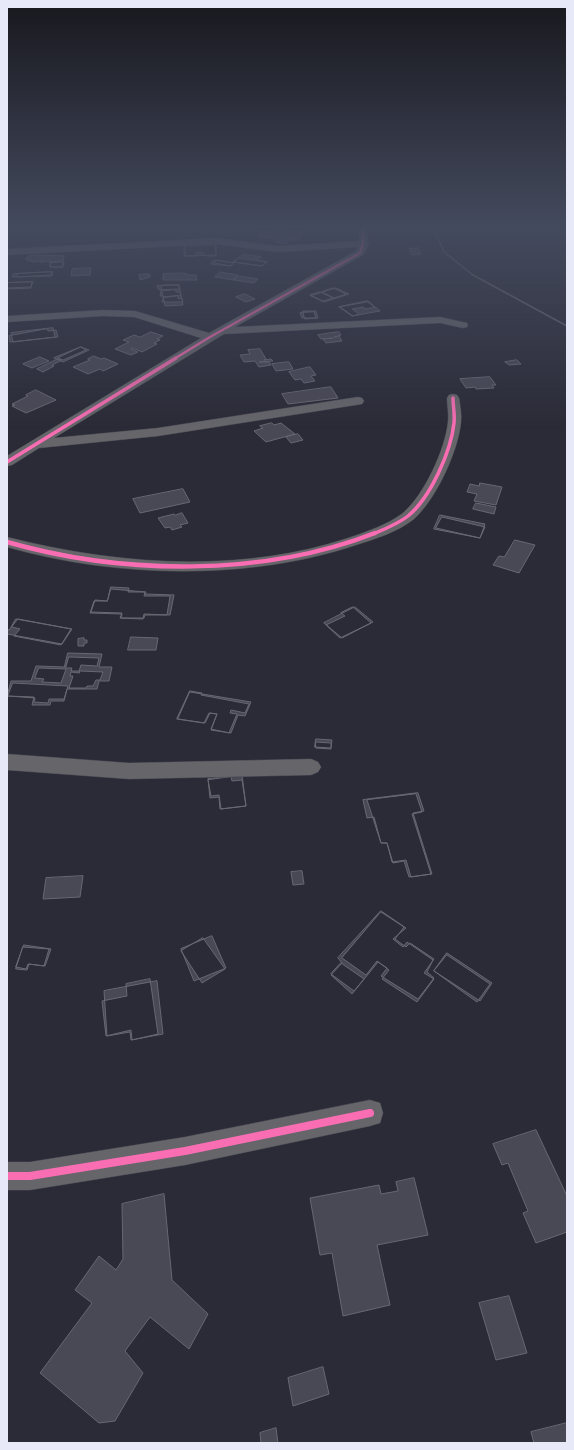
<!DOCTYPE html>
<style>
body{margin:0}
#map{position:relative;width:574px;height:1450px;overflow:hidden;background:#2b2b37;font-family:Cabin,sans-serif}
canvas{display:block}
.frame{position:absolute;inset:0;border:8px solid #e8e9f8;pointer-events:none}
</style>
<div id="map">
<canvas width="574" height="1450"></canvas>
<div class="frame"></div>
</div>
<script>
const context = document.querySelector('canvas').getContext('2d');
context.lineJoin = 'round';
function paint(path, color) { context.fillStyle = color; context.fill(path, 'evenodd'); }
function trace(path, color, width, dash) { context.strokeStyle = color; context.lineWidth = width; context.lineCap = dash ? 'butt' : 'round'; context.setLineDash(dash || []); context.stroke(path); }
const building = new Path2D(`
 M10 225H26V229H22V231L11 232Z
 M274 226 285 228 281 234 290 235 293 230 304 231 298 240H289L286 244 278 243 279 242H276L277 239 257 236 261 231 268 232Z
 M195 244H215L216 256H206L204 253H202V252H196V256H186V252H184V246H195Z
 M216 245V255L184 256 185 246Z
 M418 248 421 254 412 255 409 249Z
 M244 254 261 257 256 260 267 262 261 266 233 262Z
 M40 255 64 256 63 261 40 262 43 261 33 262 25 259 29 256Z
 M239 258 267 262 262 266 234 262Z
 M214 260 234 263 230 266 211 264Z
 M217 260 234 263 231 266 214 263Z
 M52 262H64L63 267H50Z
 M63 262 62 267H50V263Z
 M91 268 90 275 71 276 72 269Z
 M51 272V275L17 277V274Z
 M53 272 52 276 12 277 13 274Z
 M220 272 238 275 233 280 215 277Z
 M184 273 189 275H196L197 280H163V274Z
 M144 274H150V277L140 280 139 275Z
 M239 276 258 279 254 283 234 280Z
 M32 282 31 288 7 289V283Z
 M33 282 31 287 7 288V283Z
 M166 285H178L180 289 159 290 157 286Z
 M179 285 183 305 165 306 161 286Z
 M333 288 346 294 334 298 322 292Z
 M336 288 349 294 324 302 311 296Z
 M175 290 176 292H180L181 295 164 297V296H160L161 291Z
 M320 292 333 298 323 301 310 295Z
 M245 294 255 299 246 302 236 297Z
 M178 296V299L182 298 183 302H162L163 298Z
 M368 301 380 311 352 316 339 307Z
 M368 302 375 307 366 309 363 307 352 309 359 314 353 316 340 307Z
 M303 311H316L318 318 305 319Z
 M314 312 316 318H302L300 313Z
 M53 328 55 337 13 342 11 333Z
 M47 329 48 331 56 330 58 337 10 342 9 336Z
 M151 332 163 336 157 339 160 340 154 343 157 344 142 352 133 348 131 349 138 352 131 355 115 349 129 342 123 340 134 335 140 337Z
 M339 332 341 335 334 337 339 336 342 341 326 343 323 339 333 338 321 339 318 335Z
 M81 347 89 350 63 362 54 358Z
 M81 347 86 350 63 360 58 358Z
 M260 349 266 359 264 360 271 359 273 361 259 362H269L271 365 259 367 255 361 244 362 240 355 250 354 248 350Z
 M94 356 101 359 104 358 118 364 103 371 100 369 88 374 73 367 90 360 88 359Z
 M40 357 49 361 32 368 23 364Z
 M58 359 62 360 52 365 54 366 43 372 37 369Z
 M517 360 521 364 509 365 505 362Z
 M289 362 293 369 276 371 272 364Z
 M310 367 316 375 311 376 315 381 304 383 301 379 295 380 289 372Z
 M490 377 496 385H492L494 388 476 389 475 387 466 388 460 379Z
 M331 387 338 398 288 404 282 394Z
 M36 390 56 400 26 413 12 406 15 405 12 404 28 396 26 395Z
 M272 423 274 425 281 423 295 434 266 442 254 431 263 428 260 426Z
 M298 434 303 440 291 443 286 437Z
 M480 483 502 487 496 505 474 501 477 494 467 492 470 484 479 486Z
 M183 489 190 502 140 513 133 499Z
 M476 503 496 507 494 514 473 509Z
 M182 513 188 523 180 525 182 527 172 530 170 527 165 528 158 518 174 514 175 515Z
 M440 515 485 524 480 538 434 529Z
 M442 517 485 527 480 538 436 528Z
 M515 540 535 545 519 573 493 565 499 556 504 557Z
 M111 587 129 588 128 592H145L144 596H170L167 615H145L144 618H121L122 614 90 613 94 601H107Z
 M111 589 146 592 145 594 174 595 170 615 144 614 143 619 120 618 122 613 91 612 95 600 107 601Z
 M353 607 371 623 340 638 326 625 345 616 341 613Z
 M355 607 373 622 342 638 324 623Z
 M16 619 72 629 62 644 7 634V629L9 630Z
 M18 619 71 629 61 645 14 636 20 629 12 627Z
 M131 637 158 638 156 650H128Z
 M84 638V640H87V643H84V646H78V639Z
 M68 653 102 654 99 667H112L109 681H99L97 689H67L64 701H51L50 705H32L34 697 7 696 11 681H31L36 666 64 667Z
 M69 657 99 658 97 666 81 665 79 671H71L72 668H66Z
 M39 668 66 669 61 683 42 682 44 679 35 678Z
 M80 671 103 672 100 680H96L93 686H87L86 688H69L73 676H70L71 672 79 673Z
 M13 683 68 686 64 699H49L48 703 34 702 35 698 8 696Z
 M190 691 202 693 201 695 249 704 245 713 231 710 230 713 237 714 229 733 211 729 217 714 210 713 205 723 177 719Z
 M190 692 251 702 245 716 238 715 231 733 211 730 217 714 209 713 204 723 178 719Z
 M316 739 332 740 331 748 315 747Z
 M316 742 331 743V749L316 748Z
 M242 775 246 806 220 809 219 797 210 798 208 779Z
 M231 777 232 781 242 780 246 806 221 809 219 795 211 796 208 780Z
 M418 793 424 811 413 813 432 874 409 877 404 861 393 863 387 843H381L374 817 367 818 363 800Z
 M416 794 422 812 412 814 431 874 411 877 406 860 392 862 387 843H381L367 800Z
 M302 871 304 884 293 885 291 872Z
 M83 876 80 897 43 899 46 878Z
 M381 911 406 928 393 939 403 947 407 942 433 960 427 972 434 978 418 999 381 976 387 968 378 962 352 994 331 975 342 963 338 958Z
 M381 912 404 927 395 939 406 947 410 943 434 959 424 973 434 979 417 1002 382 979 389 970 377 961 366 975 342 958Z
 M212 936 226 968 194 981 181 949Z
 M203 938 225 969 202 983 181 951Z
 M24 945 51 949 45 966 28 964 26 969 16 967Z
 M23 947 49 949 44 966 29 964 27 970 16 969Z
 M447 953 492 983 480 1001 434 971Z
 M447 955 490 984 477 1002 434 971Z
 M341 963 364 979 354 991 331 974Z
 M150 979 158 1034 132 1040 131 1030 106 1036 102 1001 127 996 126 984Z
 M157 981 163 1034 131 1040 130 1032 107 1036 104 991Z
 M536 1130 567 1196V1232L536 1243 523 1213 528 1211 508 1163 502 1165 493 1144Z
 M414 1178 428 1235 377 1245 390 1305 343 1316 332 1253 320 1255 310 1198 379 1185 381 1194 398 1191 396 1182Z
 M164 1194 172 1280 208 1314 189 1349 150 1317 125 1351 143 1373 115 1421 99 1423 40 1373 92 1303 75 1290 99 1256 116 1270 123 1259 122 1204Z
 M509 1296 527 1353 496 1360 479 1303Z
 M323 1367 329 1394 293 1406 288 1378Z
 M567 1423V1443H534L531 1432Z
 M276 1428 278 1443H261L260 1433Z`);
const minor = new Path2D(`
 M358 225H366L369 244 363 255 235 327 440 317 467 323 468 325 467 327 463 328 440 323 224 334 54 438 158 428 358 397 362 398 364 401 362 404 158 436 39 448 12 465 7 466V456L201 338 134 317 103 316 7 322V316L103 310 135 311 209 333 356 251 358 247 278 252 216 244 7 255V249L216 238 278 246 359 241Z
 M453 394 457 395 459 398C460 406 462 414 461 422 458 452 436 499 414 519 398 532 375 539 356 545 249 581 115 578 7 547V537C117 565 239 574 348 538 366 532 387 525 403 513 424 495 445 450 448 422 449 414 447 406 447 398L449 395Z
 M7 754 129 763 311 759 318 762 321 767 318 772 311 775 129 779 7 770Z
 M370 1100 380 1103 383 1113 380 1123 370 1126 185 1165 30 1190H7V1162H30L185 1137Z`);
const rail = new Path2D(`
 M432 225 444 252 473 275 567 326`);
const cyclewayFar3 = new Path2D(`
 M174 359 210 337 360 253 363 243 362 225`);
const cyclewayFar2 = new Path2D(`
 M7 462 176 358
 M373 534C385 529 398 524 408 516 431 497 451 451 454 423 455 415 453 406 453 398`);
const cyclewayFar1 = new Path2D(`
 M7 542C122 575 263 577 375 533`);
const cycleway = new Path2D(`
 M7 1176H30L185 1151 370 1113`);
paint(building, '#494855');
trace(building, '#686872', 1);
trace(minor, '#464651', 1);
paint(minor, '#65656a');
trace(rail, '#65656c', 1.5);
trace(cyclewayFar3, '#f96db3', 2.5);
trace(cyclewayFar2, '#f96db3', 3.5);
trace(cyclewayFar1, '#f96db3', 4.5);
trace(cycleway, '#f96db3', 8);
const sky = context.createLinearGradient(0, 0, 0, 428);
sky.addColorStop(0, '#18181e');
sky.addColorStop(0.53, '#444a5e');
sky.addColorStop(1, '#444a5e00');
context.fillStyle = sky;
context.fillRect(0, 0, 574, 428);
</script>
